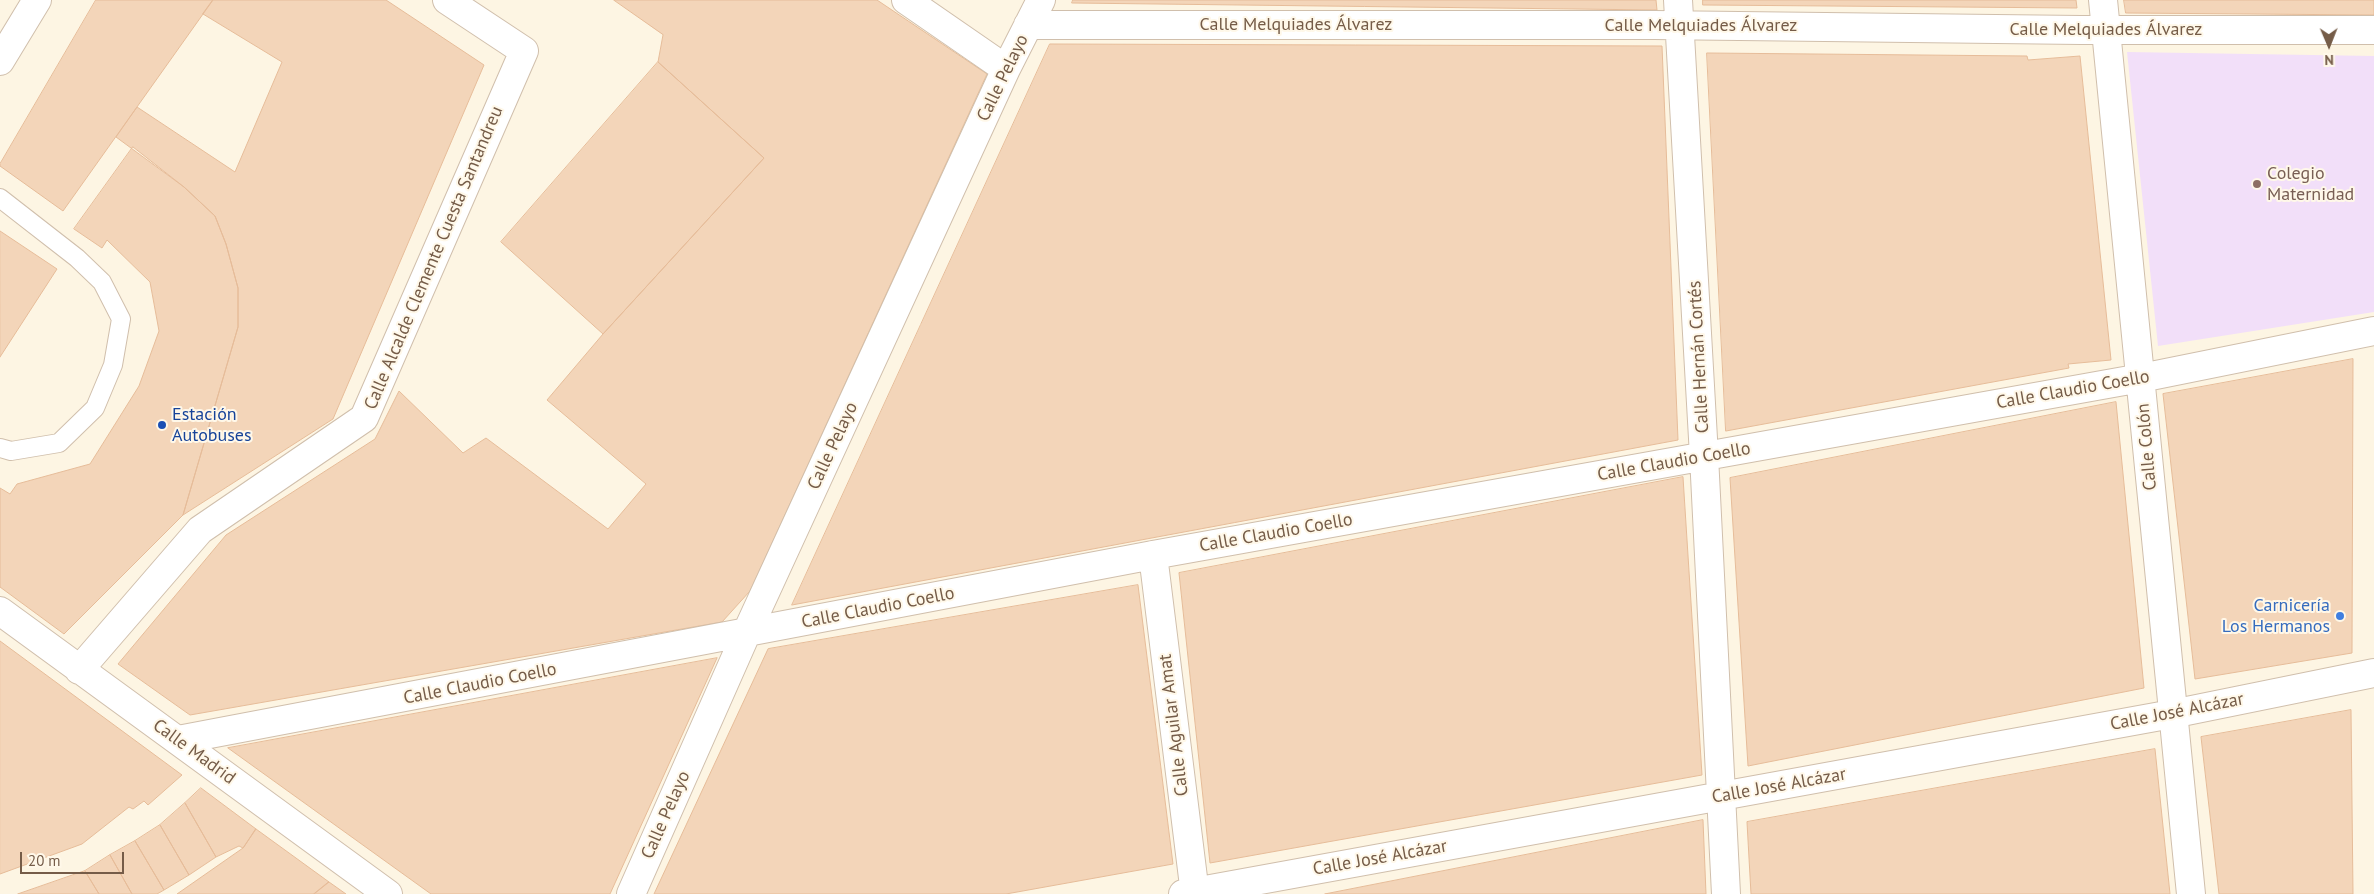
<!DOCTYPE html>
<meta charset="utf-8">
<style>
body{margin:0}
#map{position:relative;width:2374px;height:894px;overflow:hidden;background:#fdf5e3;font-family:"PT Sans",sans-serif}
canvas{display:block}
.north{position:absolute;left:2304px;top:20px;width:50px;height:50px;-webkit-text-stroke:4px #fff8e9;paint-order:stroke;rotate:179deg;font-size:14px;font-weight:700;line-height:20px;text-align:center;color:#755c48}
.north::after{content:'';display:block;margin:auto;width:18px;height:22px;background:#755c48;clip-path:polygon(50% 0,100% 100%,50% 72%,0 100%)}
.scale{position:absolute;left:20px;top:852px;width:104px;height:22px;box-sizing:border-box;border:2px solid #755c48;border-top:0;padding-left:6px;font-size:15px;line-height:18px;white-space:nowrap;color:#755c48;-webkit-text-stroke:4px #fff8e9;paint-order:stroke}
</style>
<div id="map">
<canvas width="2374" height="894"></canvas>
<div class="north">N</div>
<div class="scale">20 m</div>
</div>
<script>
const context = document.querySelector('canvas').getContext('2d');
context.lineJoin = 'round';
function paint(path, color) { context.fillStyle = color; context.fill(path, 'evenodd'); }
function trace(path, color, width, dash) { context.strokeStyle = color; context.lineWidth = width; context.lineCap = dash ? 'butt' : 'round'; context.setLineDash(dash || []); context.stroke(path); }
function drawText(font, color, halo, rows, align = 'center') {
  context.font = font + ' "PT Sans",sans-serif'; context.lineWidth = 4; context.setLineDash([]); context.textBaseline = 'middle'; context.strokeStyle = halo; context.fillStyle = color; for (const [text, x, y, turn = 0] of rows) {
    context.save(); context.translate(x, y); context.rotate((+turn || 0) * Math.PI / 180); context.textAlign = isNaN(turn) ? turn : align; if (halo) context.strokeText(text, 0, 0); context.fillText(text, 0, 0); context.restore();
  }
}
const education = new Path2D(`
 M2127 52 2374 56V312L2158 346Z`);
const building = new Path2D(`
 M96 0H213L63 211 0 166V164Z
 M213 0H386L484 65 333 419 183 515 238 327V288L226 244 215 216 184 187 116 137 137 107 235 172 282 62 203 14Z
 M614 0H877L987 74 750 591 722 622 190 715 118 664 226 535 375 439 399 391 463 453 486 438 608 529 646 484 547 400 603 334 764 158 658 62 663 35Z
 M1073 0H1656L1657 10 1072 3Z
 M1703 0H2076L2077 8 1703 5Z
 M2124 0H2374V15L2126 13Z
 M1050 44 1662 46 1678 440 792 605Z
 M1707 53 2027 56 2028 60 2080 56 2111 360 2068 364 2069 368 1726 431Z
 M658 62 764 158 603 334 501 242Z
 M133 147 184 187 215 216 226 244 238 288V327L183 515 64 634 0 587V488L10 494 17 484 90 464 139 386 159 331 150 282 107 240 102 248 74 229Z
 M0 231 57 269 0 357Z
 M2353 359 2352 653 2195 679 2163 394Z
 M2116 402 2144 688 1748 766 1730 478Z
 M1683 477 1702 775 1210 863 1179 573Z
 M1138 585 1173 864 1006 894H654L768 649Z
 M0 641 182 775 148 805 144 801 133 809 129 807 82 844 0 874Z
 M717 658 610 894H431L228 748Z
 M2351 710 2353 894H2219L2201 737Z
 M2155 749 2170 894H1751L1747 822Z
 M201 788 256 829 243 848 239 846 216 857 185 803Z
 M185 803 216 857 189 875 160 825Z
 M1703 820 1706 894H1325Z
 M160 825 189 875 164 890 135 841Z
 M256 829 329 882 314 894H177L243 848Z
 M135 841 164 890 157 894H132L110 855Z
 M110 855 132 894H99L85 871Z
 M85 871 99 894H18Z
 M329 882 346 894H314Z`);
const lane = new Path2D(`
 M0 198 77 258 102 282 121 319 113 365 95 408 59 443 11 451 0 448`);
const street = new Path2D(`
 M906 0 1006 69
 M1678 0 1704 456 1726 894
 M2103 0 2191 894
 M1028 25H1654L2081 30H2374
 M0 61 37 0
 M1153 555 1195 894
 M0 611 388 894
 M79 670 200 530 364 418 524 51 447 0
 M178 740 1153 555 2141 378 2374 331
 M631 894 746 634 1006 69 1041 0
 M1183 894 2172 714 2374 673`);
const markers = [
 [2257,184,5,"#8d6e63"],
 [162,425,5,"#1a4fb4"],
 [2340,616,5,"#3f7fe0"]
];
const streetNames = [
 ["Calle Melquiades Álvarez",1296,25],
 ["Calle Melquiades Álvarez",1701,26],
 ["Calle Melquiades Álvarez",2106,30],
 ["Calle Pelayo",1003,78,-64],
 ["Calle Alcalde Clemente Cuesta Santandreu",434,258,-67],
 ["Calle Hernán Cortés",1699,357,-93],
 ["Calle Claudio Coello",2073,390,-10],
 ["Calle Pelayo",833,446,-65],
 ["Calle Colón",2147,447,-95],
 ["Calle Claudio Coello",1674,462,-10],
 ["Calle Claudio Coello",1276,533,-10],
 ["Calle Claudio Coello",878,608,-11],
 ["Calle Claudio Coello",480,684,-11],
 ["Calle José Alcázar",2177,712,-11],
 ["Calle Aguilar Amat",1174,725,-97],
 ["Calle Madrid",194,752,36],
 ["Calle José Alcázar",1779,786,-10],
 ["Calle Pelayo",666,815,-66],
 ["Calle José Alcázar",1380,858,-10]
];
const educationNames = [
 ["Colegio",2267,174],
 ["Maternidad",2267,195]
];
const transitNames = [
 ["Estación",172,415],
 ["Autobuses",172,436]
];
const shopNames = [
 ["Carnicería",2330,606],
 ["Los Hermanos",2330,627]
];
paint(education, '#f2dff9');
paint(building, '#f3d5b9');
trace(building, '#e6bc99', 1);
trace(lane, '#d0bfac', 20);
trace(street, '#d0bfac', 30);
trace(lane, '#fff', 18);
trace(street, '#fff', 28);
for (const [x, y, r, color] of markers) { const dot = new Path2D(); dot.arc(x, y, r, 0, 2 * Math.PI); context.fillStyle = color; context.fill(dot); trace(dot, '#fff8e9', 2); }
drawText('18px', '#755c48', '#fff8e9', streetNames);
drawText('18px', '#785e54', '#fff8e9', educationNames, 'left');
drawText('18px', '#164399', '#fff8e9', transitNames, 'left');
drawText('18px', '#366cbe', '#fff8e9', shopNames, 'right');
</script>
